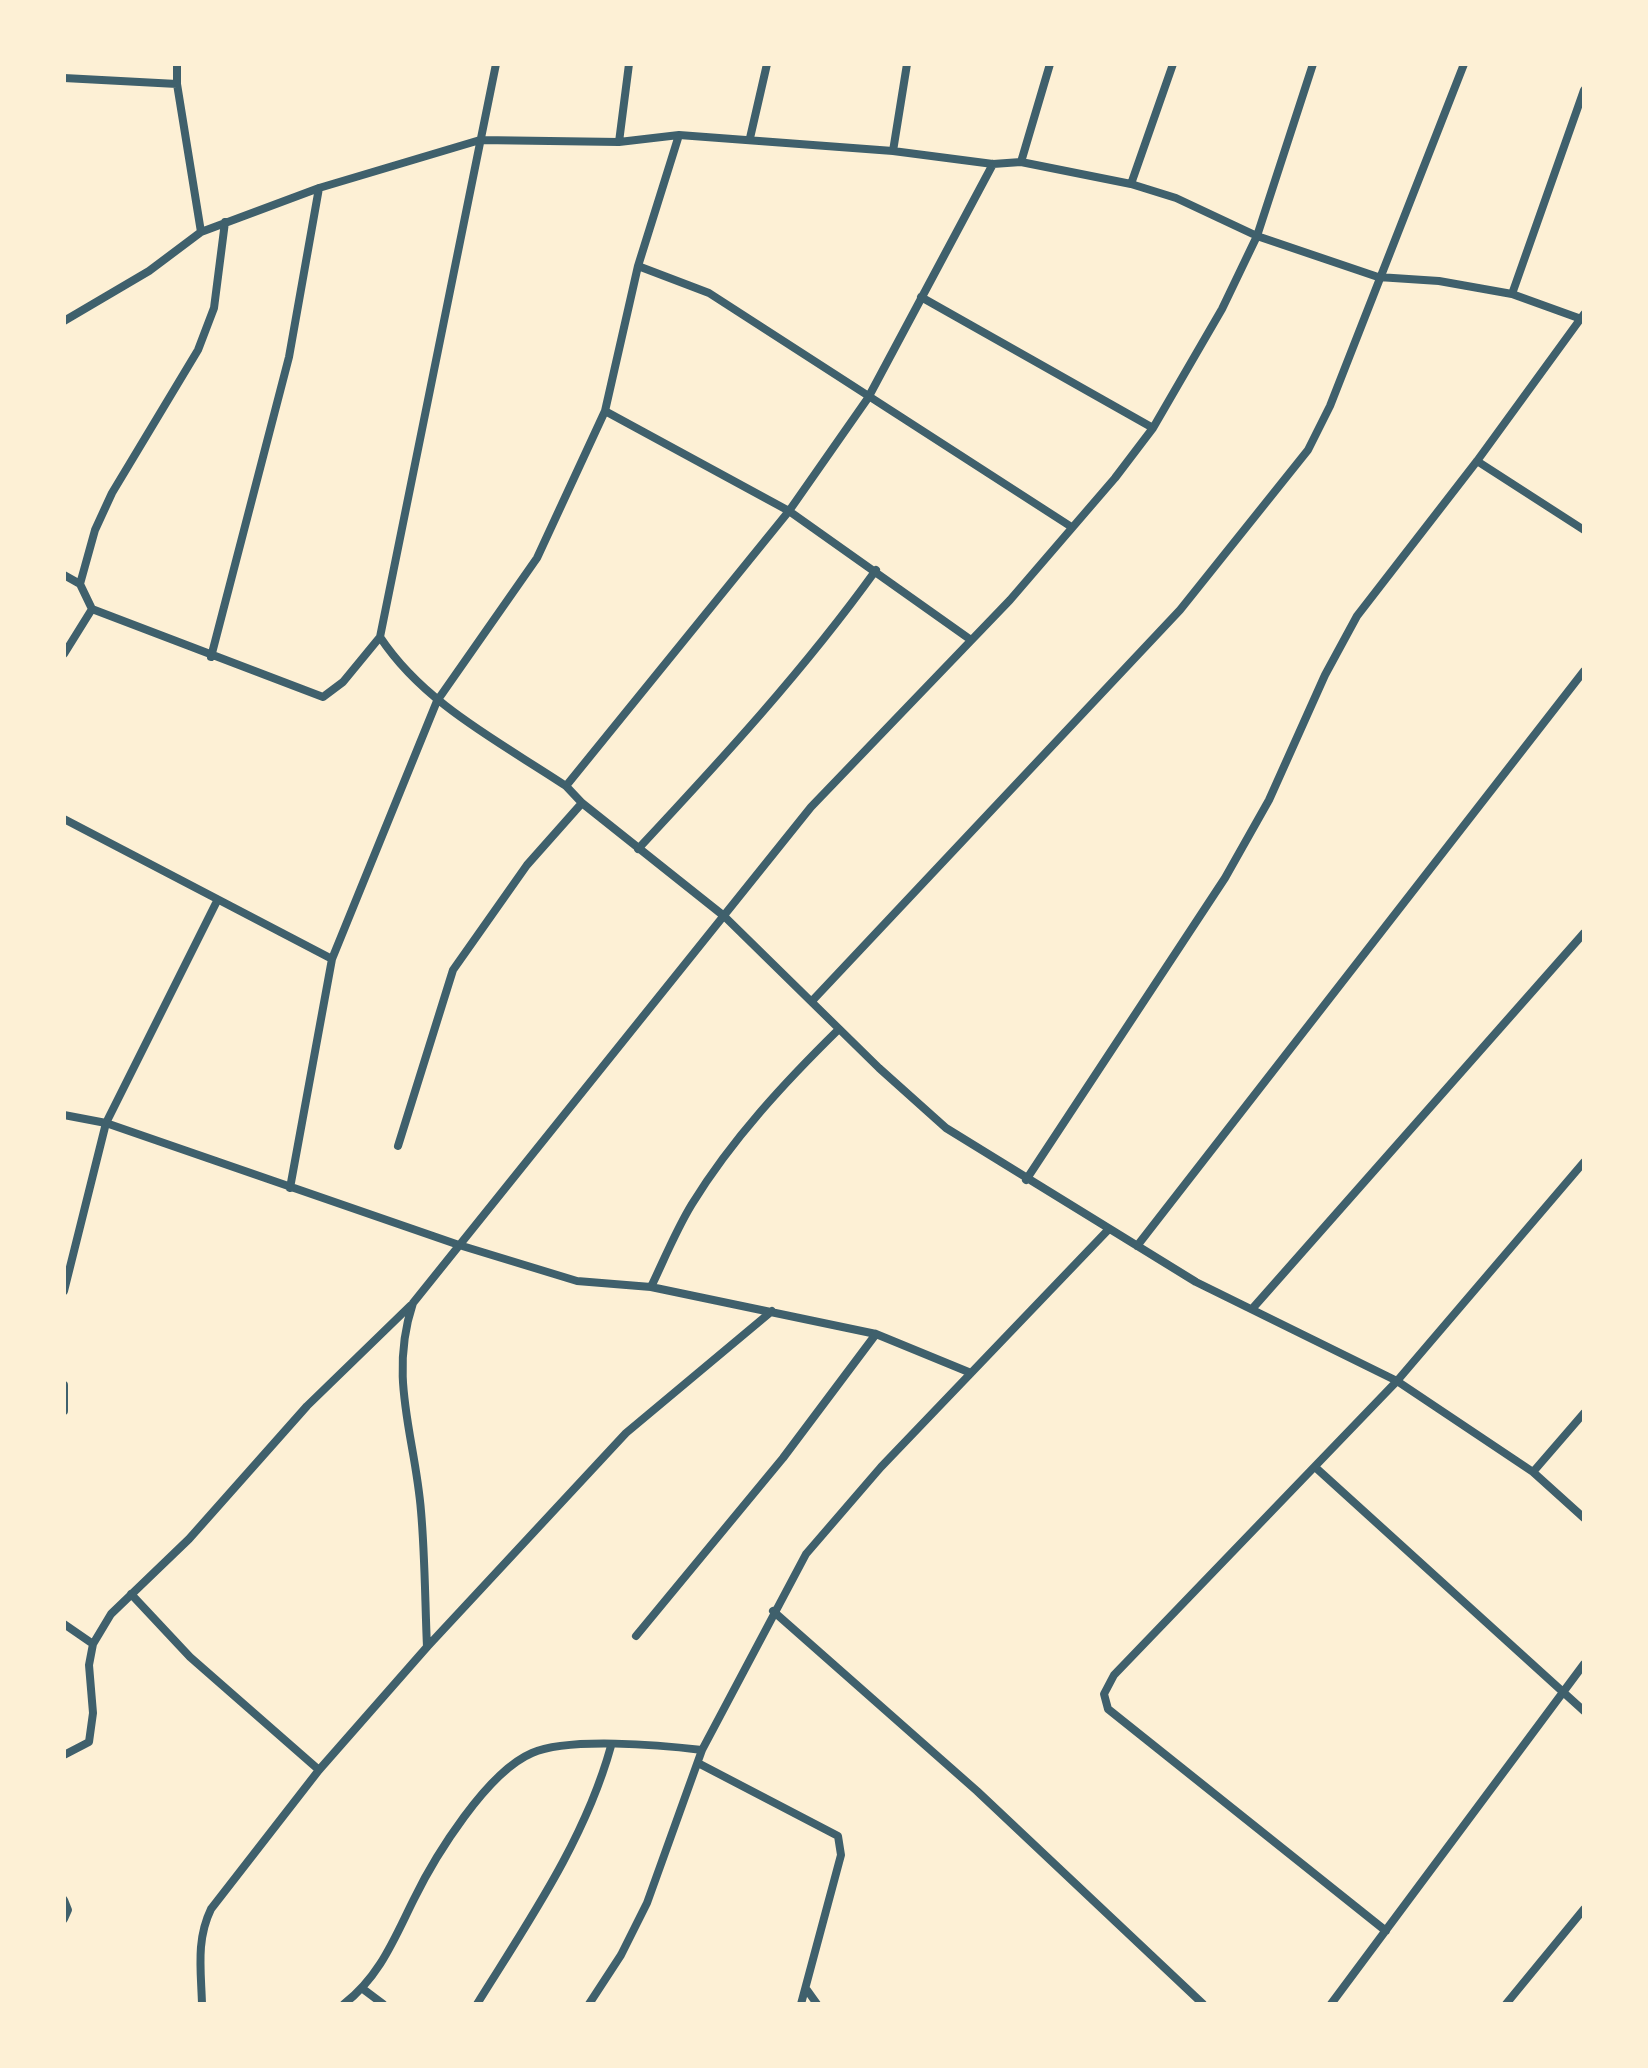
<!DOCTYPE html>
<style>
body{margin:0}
#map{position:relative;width:1648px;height:2068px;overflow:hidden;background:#fdf0d5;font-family:"Public Sans",sans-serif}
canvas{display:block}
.frame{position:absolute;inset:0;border:66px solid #fdf0d5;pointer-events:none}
</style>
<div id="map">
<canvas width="1648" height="2068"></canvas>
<div class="frame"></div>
</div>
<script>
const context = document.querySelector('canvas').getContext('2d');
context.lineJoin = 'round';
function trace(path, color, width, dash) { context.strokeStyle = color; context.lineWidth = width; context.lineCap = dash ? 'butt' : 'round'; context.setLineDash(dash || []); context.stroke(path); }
const minor = new Path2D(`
 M177 64V84L201 232
 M496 64 380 637C424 704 500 742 566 786L582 803 724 916 879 1068 946 1128 1196 1282 1397 1381 1533 1472 1584 1518
 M64 78 177 84
 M750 138 767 64
 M619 142 629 64
 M893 151 907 64
 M1021 162 1050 64
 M1131 184 1173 64
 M638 266 709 293 1070 526
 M1512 294 1584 90
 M921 297 1153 428
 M64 321 149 271 201 232 319 188 480 140 619 142 679 135 893 151 993 164 1021 162 1131 184 1176 198 1257 236 1378 277 1439 281 1512 294 1584 320
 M605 411 789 511 971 640
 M1477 461 1584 530
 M64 575 80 584 92 609 323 697 343 682 380 637
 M80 584 95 530 112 493 198 350 214 308 225 222
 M64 654 92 609
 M211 657 289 357 319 188
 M566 786 789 511 868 398 993 164
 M64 819 332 959
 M638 849C722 759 804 670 876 570
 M812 1001 1180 610 1308 450 1330 406 1464 64
 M64 1115 106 1123 459 1245 577 1281 651 1287 876 1334 971 1373
 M398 1146 453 970 527 865 582 803
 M1026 1180 1225 878 1269 800 1325 675 1357 616 1477 461 1584 314
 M290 1188 332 959 437 701 537 558 605 411 638 266 679 135
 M1137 1246 1584 671
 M651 1287C664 1260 676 1230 692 1204 732 1139 785 1082 839 1029
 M64 1291 106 1123 217 901
 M1252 1309 1584 933
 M64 1385V1411
 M1315 1467 1584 1711
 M1533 1472 1584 1413
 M131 1594 190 1657 319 1770
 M773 1611 977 1791 1203 2004
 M64 1624 93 1644
 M636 1636 783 1458 876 1334
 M427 1647C425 1602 425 1556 421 1511 415 1436 388 1378 413 1303L811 807 1010 600 1115 478 1153 428 1222 309 1257 236 1313 64
 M64 1755 89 1742 93 1713 89 1665 93 1644 111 1614 189 1539 307 1406 410 1306
 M698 1763 838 1836 841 1855 801 2004
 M64 1900 68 1910 64 1919
 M1386 1931 1108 1709 1104 1694 1114 1675 1397 1381 1584 1162
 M363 1989 383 2004
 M807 1990 817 2004
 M202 2004C201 1970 196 1940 211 1909L319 1770 427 1647 626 1433 772 1311
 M344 2004C380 1976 394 1939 414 1899 435 1856 487 1772 532 1753 568 1737 661 1745 702 1750
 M477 2004C528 1922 585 1840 611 1746
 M589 2004 621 1955 647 1903 702 1750 806 1554 881 1467 1108 1230
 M1331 2004 1584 1664
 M1506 2004 1584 1909`);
trace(minor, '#3f606c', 8);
</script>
